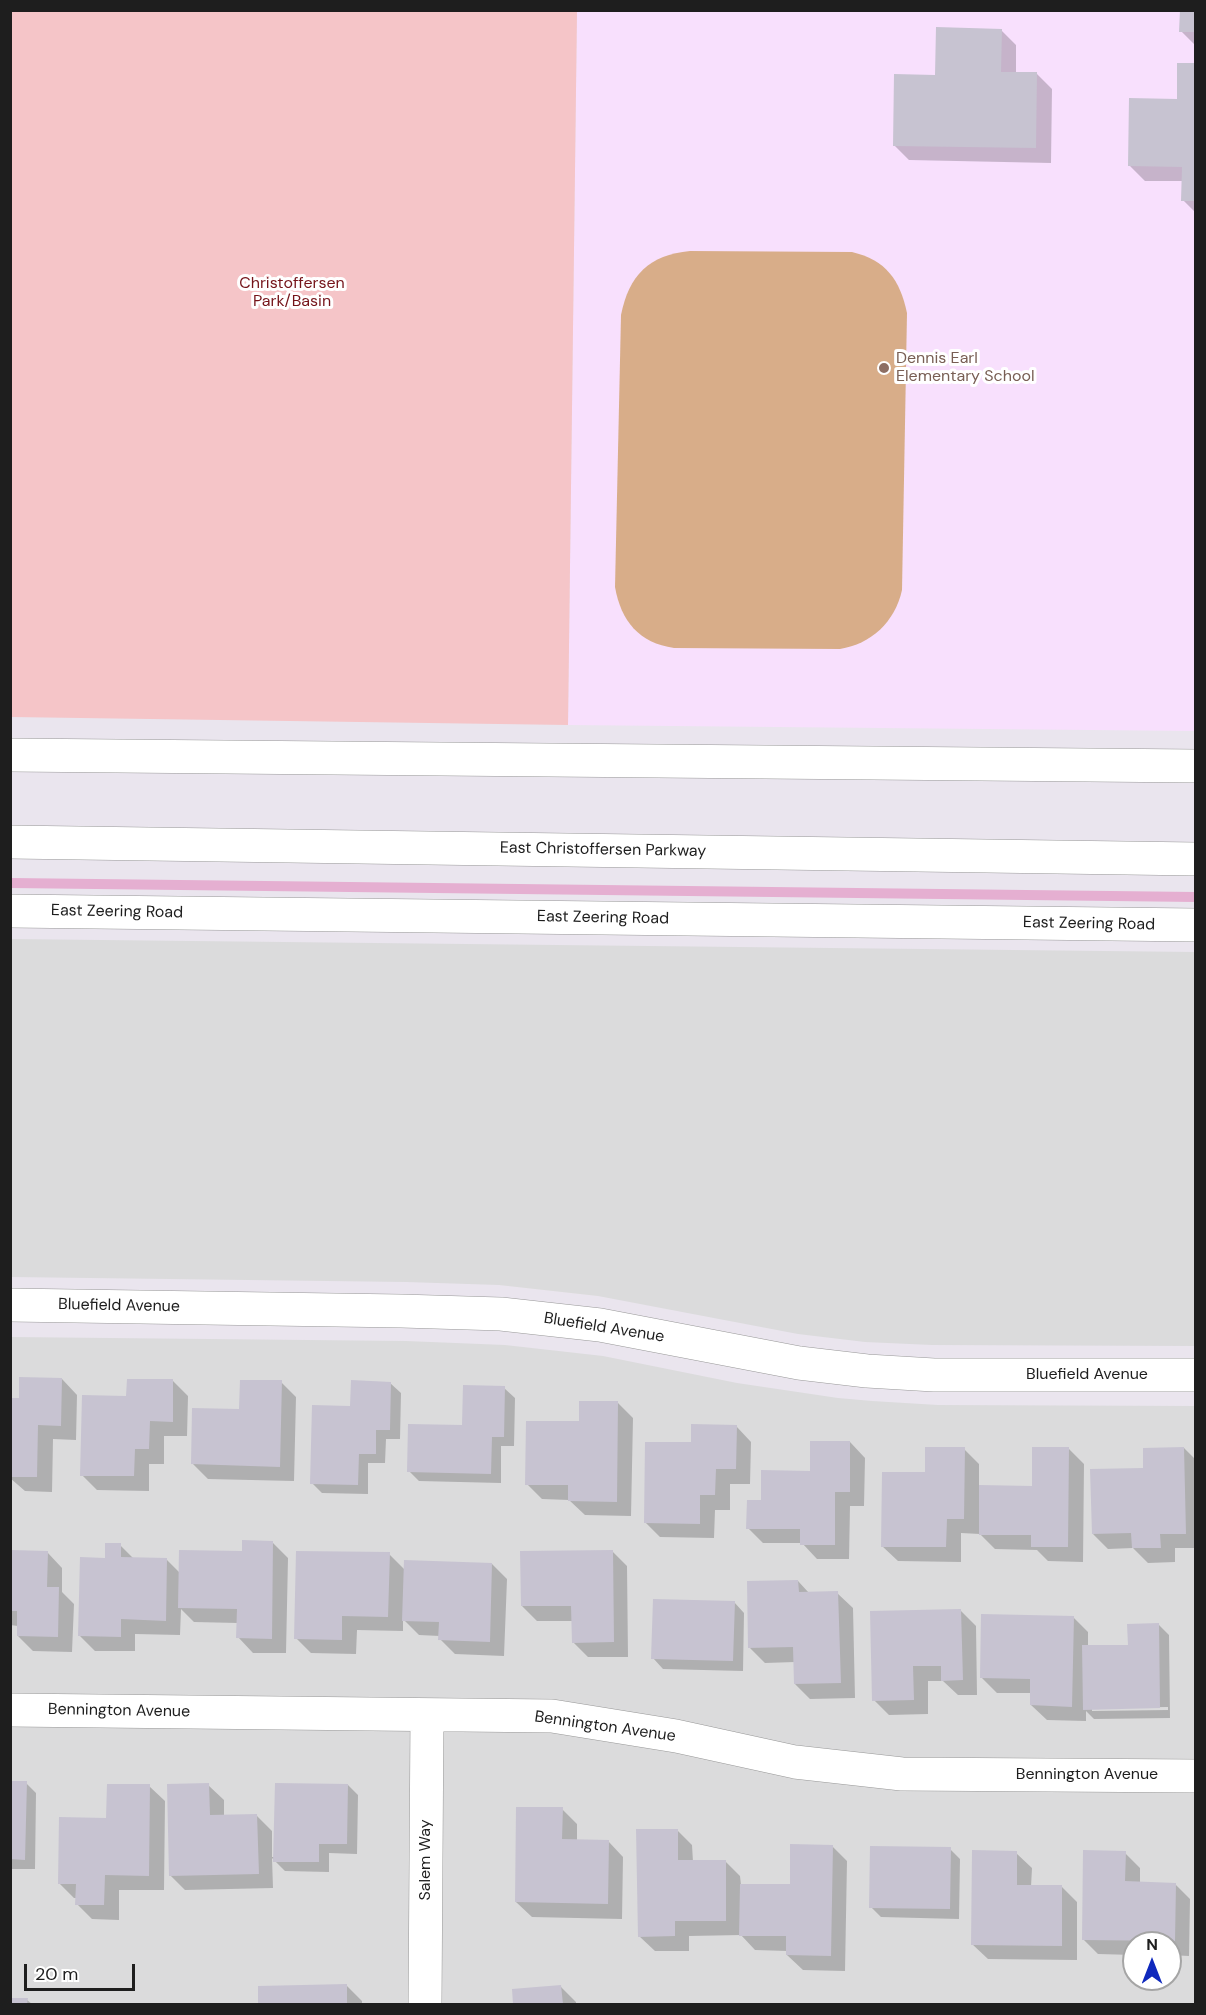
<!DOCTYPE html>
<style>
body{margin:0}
#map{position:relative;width:1206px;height:2015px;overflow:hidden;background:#eae5ee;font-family:"DM Sans",sans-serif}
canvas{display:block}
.frame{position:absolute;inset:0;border:12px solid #1e1e1e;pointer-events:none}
.north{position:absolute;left:1122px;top:1931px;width:60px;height:60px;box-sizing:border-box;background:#fff;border:2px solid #a5a5a5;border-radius:50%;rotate:0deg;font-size:16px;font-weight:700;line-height:24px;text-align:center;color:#1e1e1e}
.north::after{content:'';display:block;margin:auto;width:21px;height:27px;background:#0f29bd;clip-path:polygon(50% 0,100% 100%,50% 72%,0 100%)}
.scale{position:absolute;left:24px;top:1964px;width:111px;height:27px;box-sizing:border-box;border:3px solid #1e1e1e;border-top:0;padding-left:8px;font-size:18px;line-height:21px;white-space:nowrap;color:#1e1e1e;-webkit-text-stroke:4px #fff;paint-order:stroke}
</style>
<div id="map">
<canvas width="1206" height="2015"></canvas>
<div class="frame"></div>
<div class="north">N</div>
<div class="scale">20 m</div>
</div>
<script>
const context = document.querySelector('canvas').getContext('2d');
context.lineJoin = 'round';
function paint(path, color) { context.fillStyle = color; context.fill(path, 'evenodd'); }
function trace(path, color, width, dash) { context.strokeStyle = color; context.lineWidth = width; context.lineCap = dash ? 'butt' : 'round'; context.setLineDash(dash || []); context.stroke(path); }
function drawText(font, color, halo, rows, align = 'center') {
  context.font = font + ' "DM Sans",sans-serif'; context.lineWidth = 6; context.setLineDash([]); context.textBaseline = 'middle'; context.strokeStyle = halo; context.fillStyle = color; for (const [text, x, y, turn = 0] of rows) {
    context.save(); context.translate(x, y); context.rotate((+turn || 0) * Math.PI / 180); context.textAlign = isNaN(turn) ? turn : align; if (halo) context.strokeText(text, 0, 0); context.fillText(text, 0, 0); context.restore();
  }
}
const residential = new Path2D(`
 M10 939 1195 952V1346L932 1345 865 1342 798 1334 598 1296 499 1285 406 1282 11 1277Z
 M11 1337 406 1341 505 1345 603 1356 737 1383 838 1398 872 1401 938 1405 1195 1406V2004H11ZM1134 1943H1170V1979H1134Z`);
const education = new Path2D(`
 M577 11H1195V731L568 725Z`);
const grass = new Path2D(`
 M11 878 1195 892 1196 902 11 888Z`);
const park = new Path2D(`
 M11 10 577 11 568 725 11 717Z`);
const pitch = new Path2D(`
 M690 251 852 252C886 260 900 280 907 313L902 590C895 622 871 644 840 649L674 648C639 643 621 621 615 587L621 315C629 275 649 255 690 251Z`);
const shadow = new Path2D(`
 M1196 10V46L1181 31Z
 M1001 30 1016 45V74H1037L1052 89 1051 163 909 160 894 145 937 76Z
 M1196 64V213L1183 200V181H1145L1130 166 1178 101Z
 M62 1379 77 1395 76 1440 53 1439 52 1492 25 1491 10 1478V1399H21Z
 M173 1381 188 1396 187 1436H164V1464H149V1491L97 1490 82 1475 128 1397Z
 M281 1382 296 1397 294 1481 208 1479 193 1464 241 1410Z
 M390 1383 401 1393 400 1439H386L385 1463H368V1494L322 1493 312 1483 352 1408Z
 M504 1388 515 1398 514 1446H501V1483L419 1481 409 1471 463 1426Z
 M618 1403 633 1418 631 1516 585 1515 569 1500 542 1499 527 1484 581 1423Z
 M736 1426 751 1442 750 1484H730V1510H715L714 1538 660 1537 645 1522 692 1444Z
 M850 1442 865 1458 864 1506H850L849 1559H817L802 1543H763L748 1528 762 1501 812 1472Z
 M1184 1448 1196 1460V1548H1175V1562L1148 1563 1133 1548 1108 1549 1093 1534 1145 1469Z
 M964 1449 979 1464V1487L1033 1488 1069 1449 1084 1464 1083 1562 1048 1561 1037 1550 995 1549 980 1534 961 1533V1562L898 1561 882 1546 926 1474Z
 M273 1543 288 1558 286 1653H253L238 1637V1623L194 1622 181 1609 180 1635 135 1634V1651H95L80 1636 107 1559 120 1545 134 1559 167 1560 180 1573Z
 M10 1551 47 1552 62 1568V1592L74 1604 72 1652 33 1651 18 1636V1626L10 1625Z
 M612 1551 627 1566 628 1657H588L573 1642 572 1621H537L522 1606Z
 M389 1554 405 1570 492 1564 507 1579 504 1656 455 1654 440 1639V1636L419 1635 403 1619V1631L357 1630 356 1654 311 1653 296 1638Z
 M798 1581 809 1593H837L853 1608 855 1698 810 1699 795 1684V1662L765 1663 750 1648Z
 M734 1602 744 1613 743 1671 663 1669 653 1658Z
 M960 1610 976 1626 977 1695H958L943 1681H928V1714L889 1715 874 1700Z
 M1073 1617 1088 1632V1647L1129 1646 1159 1625 1169 1635 1170 1718 1094 1719 1086 1711V1721L1047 1720 1031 1705 1032 1693H997L982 1678ZM1168 1707V1710L1092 1711V1708Z
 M10 1782 26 1783 36 1793 35 1869H10Z
 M208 1785 224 1800V1816H257L272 1831V1857H275L348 1785 358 1795 357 1854 329 1853V1872L285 1871 272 1858 273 1888 185 1890 170 1875Z
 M149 1786 165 1801 164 1890H119V1920L92 1919 77 1904V1898H74L59 1883 108 1819Z
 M562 1809 577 1824V1841H608L623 1857 622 1919 532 1917 516 1902Z
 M677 1830 692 1845 693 1862 725 1861 740 1876 741 1885 791 1886 832 1846 847 1861 845 1971 803 1970 787 1955 788 1951 755 1950 741 1935 689 1936V1951H655L639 1936Z
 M950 1849 960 1859 959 1919 881 1917 871 1907Z
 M1016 1853 1032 1868 1031 1887H1062L1077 1902V1960L988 1959 972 1944Z
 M1125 1853 1140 1868V1883L1175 1884 1190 1899 1189 1956 1170 1955V1943H1134V1955L1098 1954 1083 1939Z
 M347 1986 362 2001V2004H260L259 1987Z
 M561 1987 576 2002V2004H514L513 1990Z
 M10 1999 27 2000 32 2004H10Z`);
const building = new Path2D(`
 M1180 10H1196V32H1179Z
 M936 27 1002 29 1001 72H1037L1036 148 893 146 894 74 935 75Z
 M1177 63H1196V201H1181L1182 167 1128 166 1129 98 1177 99Z
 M19 1377 62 1378 61 1426 38 1425 37 1477H10V1398H19Z
 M127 1379H173V1422L150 1421 149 1449H135L134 1476H80L82 1395 126 1396Z
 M240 1380H282L280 1467 191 1464 192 1408 239 1409Z
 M351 1380 391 1382 390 1430H376V1454H359L358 1485 310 1484 312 1405 350 1406Z
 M463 1385 505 1386 504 1437H492L491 1474 407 1472 408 1424 462 1425Z
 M579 1401H618L617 1502 568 1501V1485H525L526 1421H579Z
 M691 1424 737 1425 736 1469H716L715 1495H700V1524L644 1523 645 1442H691Z
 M810 1441H850V1492H835V1545H800V1529H746L747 1500H761V1470L810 1471Z
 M925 1447H965L964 1519H947L946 1547H881L882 1472H925Z
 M1032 1447H1069L1068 1547H1031V1535H979V1485L1032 1486Z
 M1184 1447 1186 1534H1160L1161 1548H1132L1131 1533 1092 1534 1090 1469 1143 1468V1448Z
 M242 1540 273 1541 272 1639 236 1638 237 1609 178 1608 179 1550 242 1551Z
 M105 1543H121V1557L167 1558 166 1621 121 1619V1637L78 1636 80 1557 105 1558Z
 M10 1550 48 1551 47 1587H59L58 1637 17 1636V1611H10Z
 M613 1550 614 1642 572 1643 571 1606H521L520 1551Z
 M296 1551 390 1552 388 1617 342 1616V1640L294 1639Z
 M404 1560 492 1563 490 1642 438 1640 439 1622 402 1621Z
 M798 1580 799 1592 838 1591 841 1683 794 1684 793 1647 748 1648 747 1581Z
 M653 1599 735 1601 733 1661 651 1659Z
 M961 1609 963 1680 941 1681V1666H913L914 1700 872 1701 870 1611Z
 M981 1614 1074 1616 1072 1707 1030 1705V1679L980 1678Z
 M1159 1623 1160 1708 1083 1710 1082 1645H1128L1127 1624Z
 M10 1781H27L25 1860 10 1859Z
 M209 1783 210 1815 257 1814 259 1874 169 1876 167 1784Z
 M275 1783 348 1784 347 1844H319V1862H273Z
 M107 1784H150L149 1876 105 1875 104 1905H75L76 1884H58L59 1817 106 1818Z
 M516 1807H563L562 1839 609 1840 608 1904 515 1902Z
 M636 1829H678V1860H726V1921H675V1936L638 1937Z
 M790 1844 833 1845 831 1956 786 1955V1936H739L740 1884H790Z
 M870 1846 951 1847 950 1909 869 1908Z
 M972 1850 1017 1851V1885H1062V1946L971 1945Z
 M1083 1850 1126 1851 1125 1881 1176 1883 1175 1941 1082 1940Z
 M347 1984V2004H258V1986Z
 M561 1985 563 2004H513L512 1989Z
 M10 1998H28L27 2004H10Z`);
const minor = new Path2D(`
 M10 755 1196 766
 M10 842 1196 859
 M10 911 1196 925
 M10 1305 401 1311 501 1314 600 1325 799 1363 867 1371 934 1375H1196
 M10 1710 552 1716 676 1736 795 1762 902 1774 1196 1776
 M425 2004 427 1715`);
const markers = [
 [884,368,6,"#8d6e63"]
];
const parkNames = [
 ["Christoffersen",292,284],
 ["Park/Basin",292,302]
];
const educationNames = [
 ["Dennis Earl",896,359],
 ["Elementary School",896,377]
];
const streetNames = [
 ["East Christoffersen Parkway",603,850,1],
 ["East Zeering Road",117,912,1],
 ["East Zeering Road",603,918,1],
 ["East Zeering Road",1089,924,1],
 ["Bluefield Avenue",119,1306,1],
 ["Bluefield Avenue",604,1328,9],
 ["Bluefield Avenue",1087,1375],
 ["Bennington Avenue",119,1711,1],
 ["Bennington Avenue",605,1727,8],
 ["Bennington Avenue",1087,1775],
 ["Salem Way",426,1860,-90]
];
paint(residential, '#dbdbdc');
paint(education, '#f8e0fd');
paint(grass, '#e5afd1');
paint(park, '#f5c5c8');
paint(pitch, '#d8ad89');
paint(shadow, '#0003');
paint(building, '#c7c3d1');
trace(minor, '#989898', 34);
trace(minor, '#fff', 33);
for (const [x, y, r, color] of markers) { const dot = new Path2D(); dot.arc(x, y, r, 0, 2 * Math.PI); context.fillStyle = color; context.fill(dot); trace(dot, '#fff', 2); }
drawText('16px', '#75141a', '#fff', parkNames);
drawText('16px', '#785e54', '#fff', educationNames, 'left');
drawText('16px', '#1e1e1e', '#fff', streetNames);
</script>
